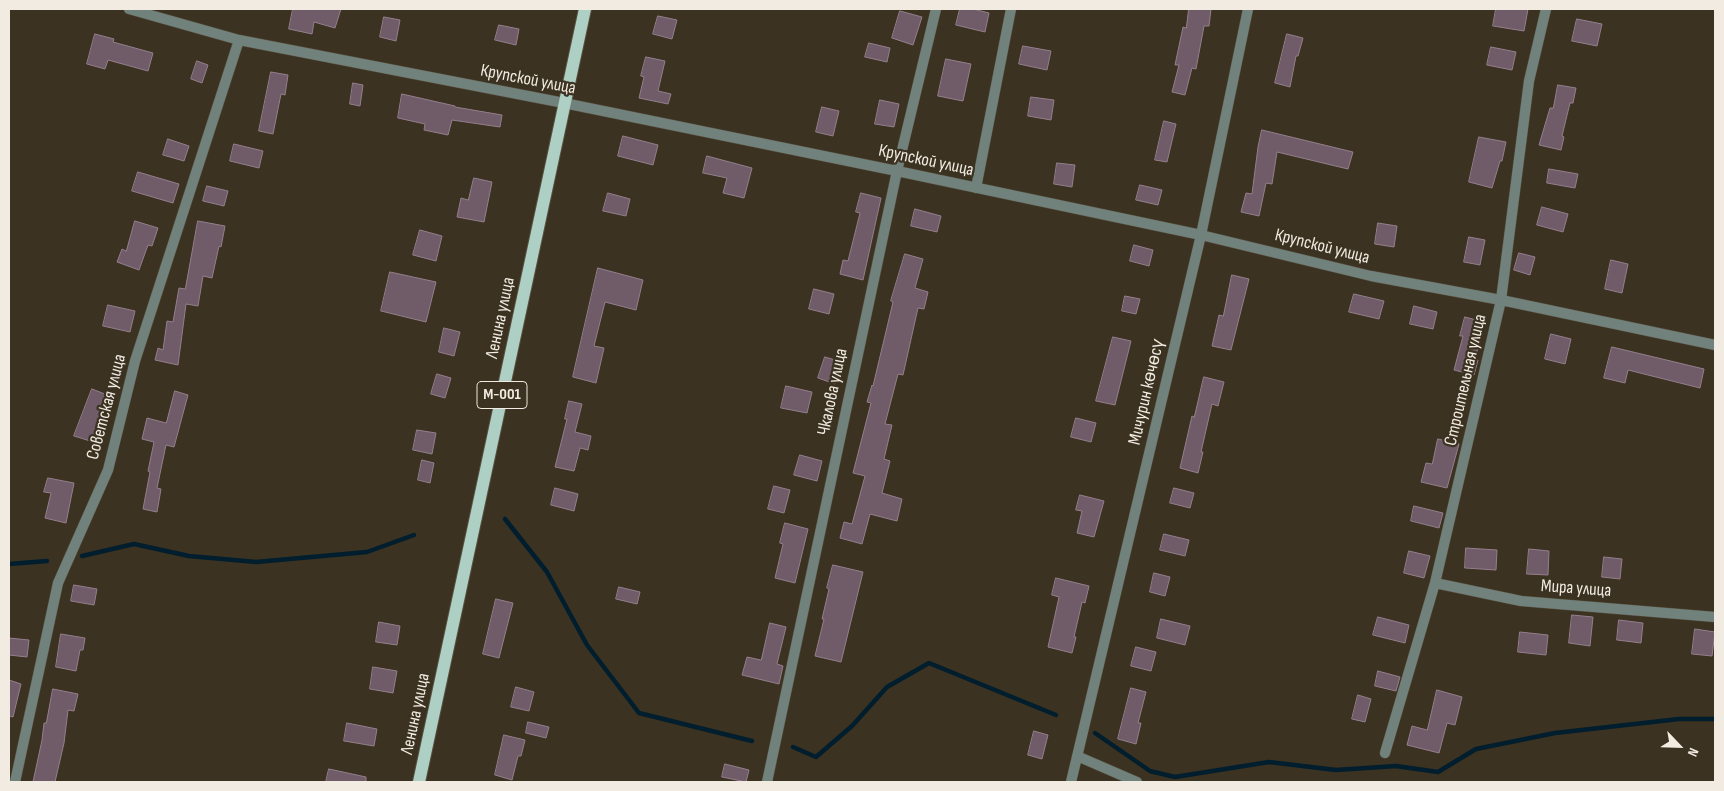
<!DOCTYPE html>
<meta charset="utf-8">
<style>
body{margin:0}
#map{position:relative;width:1724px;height:791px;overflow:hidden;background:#3b3221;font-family:"Sofia Sans Condensed",sans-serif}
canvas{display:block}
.frame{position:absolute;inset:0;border:10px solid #f1ebe1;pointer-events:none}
.north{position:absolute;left:1654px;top:721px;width:50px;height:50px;-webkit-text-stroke:4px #3b3221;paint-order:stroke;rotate:114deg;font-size:14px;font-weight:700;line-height:20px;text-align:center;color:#f1ebe1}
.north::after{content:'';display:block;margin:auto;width:18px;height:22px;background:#f1ebe1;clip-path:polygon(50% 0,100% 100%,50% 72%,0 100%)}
</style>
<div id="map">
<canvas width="1724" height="791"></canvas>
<div class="frame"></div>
<div class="north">N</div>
</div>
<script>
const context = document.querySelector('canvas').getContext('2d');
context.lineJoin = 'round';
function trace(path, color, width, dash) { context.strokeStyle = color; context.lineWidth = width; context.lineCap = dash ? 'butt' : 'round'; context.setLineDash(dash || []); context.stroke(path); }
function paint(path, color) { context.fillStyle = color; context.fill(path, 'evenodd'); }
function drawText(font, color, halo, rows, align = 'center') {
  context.font = font + ' "Sofia Sans Condensed",sans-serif'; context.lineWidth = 4.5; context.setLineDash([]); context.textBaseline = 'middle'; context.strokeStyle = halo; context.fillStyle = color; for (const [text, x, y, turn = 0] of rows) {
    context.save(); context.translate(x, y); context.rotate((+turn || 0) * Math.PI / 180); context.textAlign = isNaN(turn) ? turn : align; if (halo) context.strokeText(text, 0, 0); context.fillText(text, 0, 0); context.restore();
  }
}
const stream = new Path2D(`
 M505 519 547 572 587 645 639 713 752 741
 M82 556 134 544 189 556 256 562 367 552 414 535
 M9 564 47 561
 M1095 733 1150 771 1175 777 1269 762 1336 770 1396 766 1438 772 1476 749 1555 733 1679 719H1715
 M793 747 816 757 852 726 887 687 929 663 1056 715`);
const building = new Path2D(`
 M293 9H341L335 28 314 22 312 34 289 29Z
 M960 9H973L989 13 985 32 956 25Z
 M1189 9H1211L1209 26H1204L1196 69 1192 68 1185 95 1172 92 1179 65H1175L1183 27 1186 28Z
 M1496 9H1528L1524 31 1493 26Z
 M900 11 922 17 913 45 892 38Z
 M658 16 677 20 672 39 653 34Z
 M384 17 400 20 396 41 380 37Z
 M1577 19 1602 24 1597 46 1572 41Z
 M499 25 519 29 516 45 495 40Z
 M95 34 114 39 113 42 153 53 148 71 108 60 105 69 87 64Z
 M1287 34 1303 38 1298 56H1296L1290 87 1275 83Z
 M869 43 890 48 887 62 865 57Z
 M1023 46 1051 51 1047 70 1019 64Z
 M1491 47 1516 52 1512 70 1487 65Z
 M646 57 665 61 658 91 671 94 668 104 639 98 644 77 641 76Z
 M946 59 971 64 963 101 938 96Z
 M197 61 208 65 202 83 191 79Z
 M271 72 288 75 285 95 281 94 273 134 259 131Z
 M353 83 363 85 360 106 350 104Z
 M1558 85 1576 88 1573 103H1570L1562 136 1564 137 1561 150 1539 145 1550 108H1553Z
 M402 94 455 106V107L502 115 500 127 452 120 448 135 424 130 425 124 398 118Z
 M1031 97 1054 100 1051 120 1028 116Z
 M880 100 899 104 894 127 875 124Z
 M822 107 839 111 833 136 816 132Z
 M1164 121 1176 124 1167 162 1155 160Z
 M1262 130 1353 152 1348 169 1277 152 1272 184 1266 183 1259 216 1241 212 1246 193 1252 194 1258 147Z
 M623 136 658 145 653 165 618 156Z
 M1479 137 1506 142 1502 161H1500L1492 188 1469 182Z
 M168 139 189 146 184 161 163 155Z
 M234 144 263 151 259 168 230 161Z
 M707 156 752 168 744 198 723 193 727 178 703 173Z
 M1057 163 1075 165 1072 187 1054 184Z
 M1549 169 1578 174 1575 188 1547 183Z
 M138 172 179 184 173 203 132 191Z
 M474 178 492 182 484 222 457 217 461 198 468 200Z
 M1140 185 1162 190 1158 205 1136 200Z
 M207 186 228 191 224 206 203 201Z
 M608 193 630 199 626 216 603 211Z
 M861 193 881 198 863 280 840 274 843 260 848 261 860 213 856 212Z
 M1542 207 1568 214 1563 232 1537 225Z
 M915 209 941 216 937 232 911 226Z
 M135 221 158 228 152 246 148 245 139 270 117 262 122 249 126 251Z
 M198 221 225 226 221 247 219 246 212 278 203 276 198 306 186 304 178 365 155 360 158 348 163 350 167 321 173 322 179 288 185 289Z
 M1378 223 1397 226 1394 247 1375 244Z
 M420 230 442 236 436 261 413 255Z
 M1469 237 1485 240 1480 265 1464 262Z
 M1134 245 1153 250 1149 266 1130 261Z
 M1519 253 1535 257 1530 275 1514 270Z
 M905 254 923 259 915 288 928 292 924 309 918 308 903 375 898 374 885 424 892 425 884 459 890 461 882 493 902 499 897 521 870 514 862 544 840 538 844 522 852 524 865 476 853 473 871 403 867 402 872 385 873 386 893 302 891 301Z
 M1611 260 1628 264 1622 293 1605 289Z
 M598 268 643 280 636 310 605 302 594 346 604 348 596 383 573 377Z
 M390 272 436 282 426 322 381 311Z
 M1232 275 1249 279 1231 350 1212 346 1219 315 1223 316Z
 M814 289 834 294 829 314 809 309Z
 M1354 294 1384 301 1379 319 1349 312Z
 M1125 296 1140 299 1136 314 1122 311Z
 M108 305 135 311 130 332 103 326Z
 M1414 306 1437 312 1433 329 1410 324Z
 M1465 317 1484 322 1475 360H1478L1474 375 1454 370 1463 336H1460Z
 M444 328 460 332 454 356 439 352Z
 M1551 334 1571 339 1565 364 1545 359Z
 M1113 337 1131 341 1115 405 1096 401Z
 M1612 347 1704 369 1700 388 1628 370 1625 383 1604 378Z
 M825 357 842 362 835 384 818 378Z
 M437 374 451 378 445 398 431 394Z
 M1204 377 1224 382 1218 406 1212 404 1201 452H1203L1198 473 1180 468 1192 416 1194 417Z
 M786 386 812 392 807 413 781 408Z
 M92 389 110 396 99 425 105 427 100 444 74 436Z
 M175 391 188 395 174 447 166 445 157 488 161 489 157 512 143 509 150 472 148 471 154 442 142 439 147 418 166 423Z
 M569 401 582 404 575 432 591 436 588 450 580 448 574 471 555 467 567 419H565Z
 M1076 418 1096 423 1091 442 1071 437Z
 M417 430 436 433 432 454 413 450Z
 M1438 439 1459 444 1447 488 1421 482 1426 463 1432 464Z
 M800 455 822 461 817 481 794 475Z
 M422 460 434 463 430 483 418 480Z
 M48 478 74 483 66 523 45 518 51 493 44 492Z
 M774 486 790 490 784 513 768 509Z
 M555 488 578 494 574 511 551 505Z
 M1174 488 1194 493 1190 508 1170 503Z
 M1080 495 1104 501 1094 537 1077 533 1082 511 1076 510Z
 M1414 506 1443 513 1439 528 1411 521Z
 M785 523 808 529 795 583 775 578 783 544 780 543Z
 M1164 534 1189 540 1185 556 1160 550Z
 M1466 548 1497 550 1496 570 1465 568Z
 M1529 549 1549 551 1548 575 1527 574Z
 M1409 551 1430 556 1424 578 1404 573Z
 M1604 557 1622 559 1620 579 1602 577Z
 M833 565 863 572 841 662 815 656 824 619H822L829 589 827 588Z
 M1154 573 1170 577 1165 596 1150 592Z
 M1056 578 1089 586 1085 603 1082 602 1074 637H1076L1072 653 1048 647 1059 597 1052 595Z
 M74 585 97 589 94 605 71 601Z
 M619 587 640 592 637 604 616 599Z
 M496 599 513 603 499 658 483 654Z
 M1572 615 1593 617 1590 646 1569 643Z
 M1378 617 1409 625 1405 643 1373 635Z
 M1161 619 1190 626 1185 645 1157 638Z
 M1619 620 1643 623 1641 643 1617 640Z
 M379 622 400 626 397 645 376 642Z
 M770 623 786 627 777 664 783 666 779 684 742 675 747 657 761 660Z
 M1695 629 1715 632 1712 656 1692 654Z
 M1520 632 1548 635 1546 655 1518 652Z
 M61 634 85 638 83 650H80L76 671 56 667Z
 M9 638 29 640 27 657 9 655Z
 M1136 647 1156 652 1151 671 1131 666Z
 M373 667 397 671 393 693 370 689Z
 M1378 671 1400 677 1396 691 1375 686Z
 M9 680 21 684 13 717 9 716Z
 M516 687 534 692 529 711 511 707Z
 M1131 688 1146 692 1138 723H1141L1136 744 1118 739Z
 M53 689 78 694 74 711 68 710 64 743 55 782H33L42 740 44 723H46Z
 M1437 690 1462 697 1455 725 1447 723 1439 753 1407 745 1412 726 1427 730Z
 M1358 695 1371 699 1365 722 1352 719Z
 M528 722 549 727 546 738 526 733Z
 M347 723 377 729 374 746 344 741Z
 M1034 731 1048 735 1042 759 1028 755Z
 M504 735 525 740 521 756H518L512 780 495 775Z
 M725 764 749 770 746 782 722 777Z
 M329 769 366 777V782H326Z`);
const street = new Path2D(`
 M129 9 239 40 564 103 897 171 1201 235 1371 276 1501 300 1715 345
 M976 188 1011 9
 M1435 583 1521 601 1715 617
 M1385 753 1435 583 1501 300 1529 81 1546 9
 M1077 756 1137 782
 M15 782 58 583 108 470 135 361 239 40
 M767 782 897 171 936 9
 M1071 782 1201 235 1248 9`);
const primary = new Path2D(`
 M419 782 585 9`);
const shields = [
 [502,395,50]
];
const shieldNames = [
 ["М-001",502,395]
];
const streetNames = [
 ["Крупской улица",528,80,11],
 ["Крупской улица",926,161,12],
 ["Крупской улица",1322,247,14],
 ["Ленина улица",501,318,-78],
 ["Строительная улица",1466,380,-77],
 ["Чкалова улица",833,392,-78],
 ["Мичурин көчөсү",1147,392,-77],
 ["Советская улица",107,407,-75],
 ["Мира улица",1576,589,4],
 ["Ленина улица",416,714,-78]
];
trace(stream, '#001e2d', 4.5);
paint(building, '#705c69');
trace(building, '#947f8c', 1);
trace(street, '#585040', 11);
trace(primary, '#585040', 14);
trace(street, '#71827c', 10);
trace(primary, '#aed0c4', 12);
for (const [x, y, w] of shields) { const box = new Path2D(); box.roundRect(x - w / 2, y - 13.5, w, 27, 4); context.fillStyle = '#3b3221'; context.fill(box); trace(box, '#f1ebe1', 1); }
drawText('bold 16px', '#f1ebe1', null, shieldNames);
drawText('18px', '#f1ebe1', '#3b3221', streetNames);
</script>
